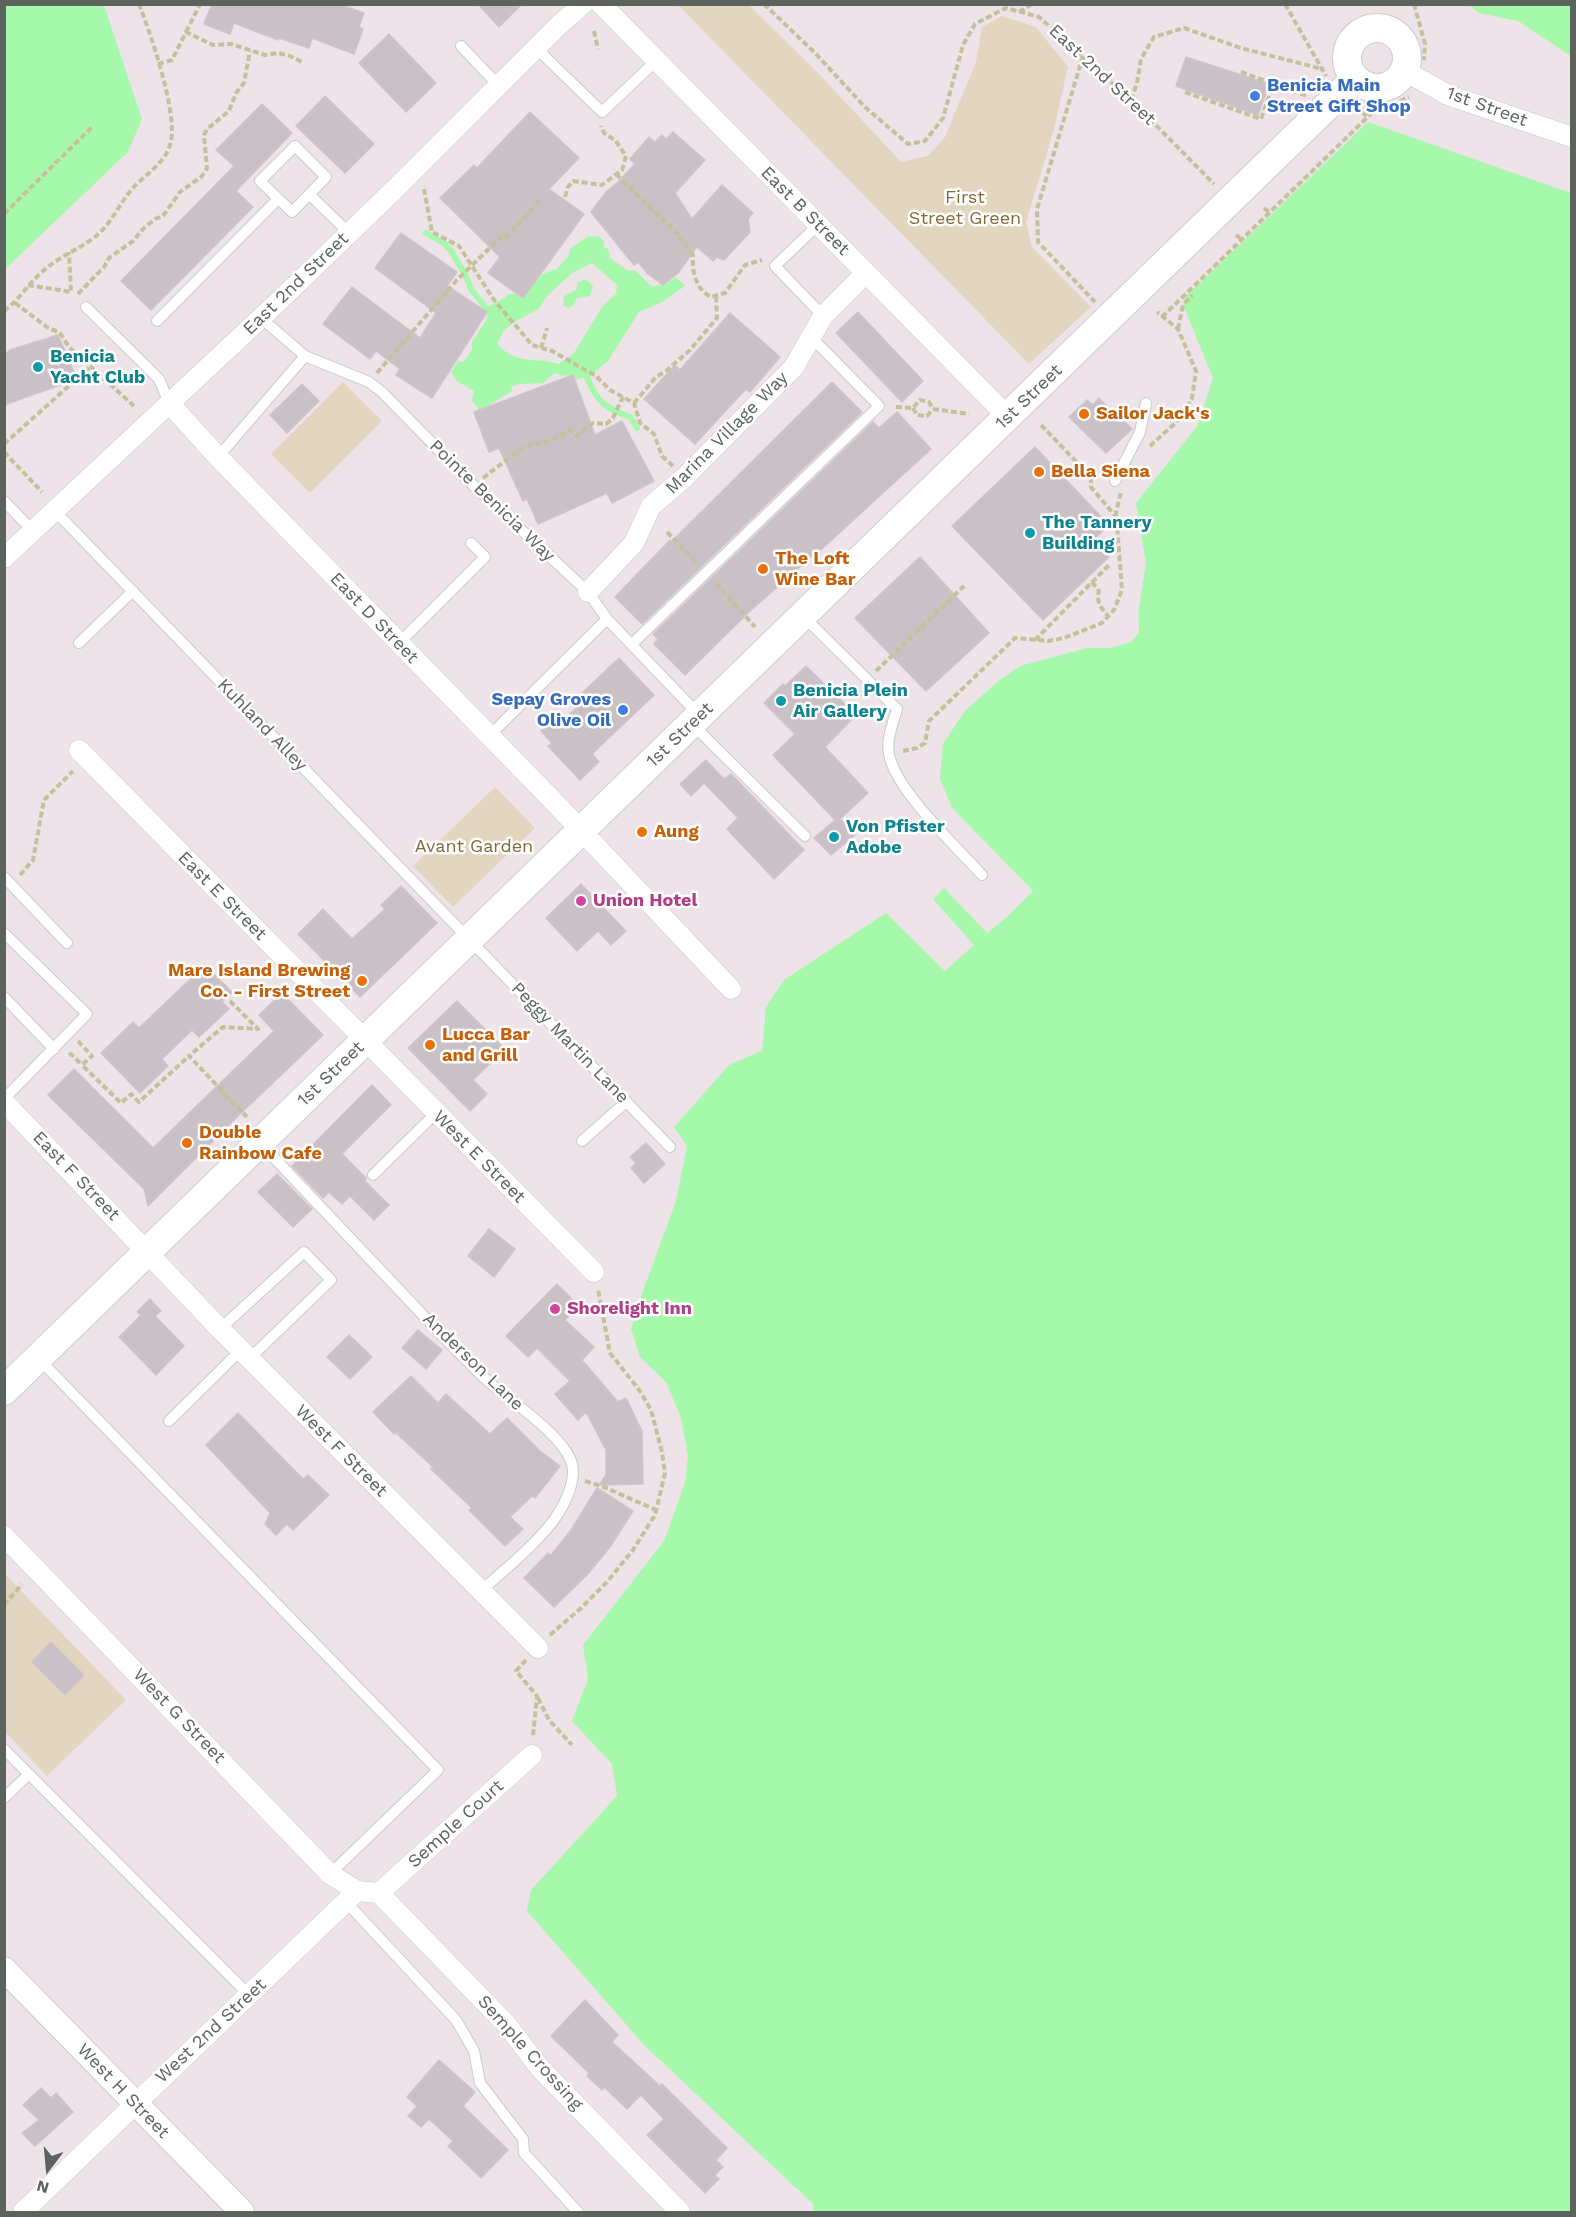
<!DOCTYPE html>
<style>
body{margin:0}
#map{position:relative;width:1576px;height:2217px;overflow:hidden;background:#ede3e9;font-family:"Work Sans",sans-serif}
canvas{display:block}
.frame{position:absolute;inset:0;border:6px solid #5b635c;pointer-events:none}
.north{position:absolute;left:18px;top:2139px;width:60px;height:60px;-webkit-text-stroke:4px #fff;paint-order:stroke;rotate:196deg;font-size:16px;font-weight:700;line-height:24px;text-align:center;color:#5b635c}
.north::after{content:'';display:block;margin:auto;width:21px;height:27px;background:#5b635c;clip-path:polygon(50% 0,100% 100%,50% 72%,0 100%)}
</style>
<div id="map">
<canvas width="1576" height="2217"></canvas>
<div class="frame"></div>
<div class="north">N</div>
</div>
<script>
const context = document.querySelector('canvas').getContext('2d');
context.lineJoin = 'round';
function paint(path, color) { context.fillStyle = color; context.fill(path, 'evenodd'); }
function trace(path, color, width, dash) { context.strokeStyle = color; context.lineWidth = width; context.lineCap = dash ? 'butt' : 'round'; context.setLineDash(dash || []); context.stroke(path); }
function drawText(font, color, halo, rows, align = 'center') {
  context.font = font + ' "Work Sans",sans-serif'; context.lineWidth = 5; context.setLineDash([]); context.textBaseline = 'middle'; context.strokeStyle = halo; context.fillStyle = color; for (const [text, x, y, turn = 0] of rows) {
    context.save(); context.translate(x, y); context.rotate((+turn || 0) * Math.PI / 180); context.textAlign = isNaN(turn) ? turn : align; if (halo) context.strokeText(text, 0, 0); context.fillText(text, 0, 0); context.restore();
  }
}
const green = new Path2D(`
 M678 5H749L822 77 901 162 928 156 945 137 976 62 982 27 1002 16 1036 27 1068 67 1053 133 1026 222 1032 247 1091 307 1029 364Z
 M343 382 382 421 310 493 271 454Z
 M495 787 535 828 453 907 413 866Z
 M4 1573 126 1700 47 1776 5 1732Z`);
const water = new Path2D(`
 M5 4 104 5 142 119 128 152 5 269Z
 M1469 5H1571V56L1518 21 1479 13Z
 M1368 122 1571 193V2212H814L813 2204 645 2046 527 1911 531 1890 617 1796 612 1764 572 1721 588 1679 583 1645 664 1541 685 1483 688 1456 681 1418 666 1382 640 1357 631 1329 640 1299 676 1201 687 1146 674 1127 729 1065 762 1051 766 1007 784 980 886 913 945 971 974 945 933 899 944 888 987 933 1007 917 1033 891 952 808 940 779 943 744 964 712 997 682 1020 666 1087 648H1111L1131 642 1139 633 1138 614 1146 563 1136 503 1198 425 1213 378 1183 305 1185 297Z
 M598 236 604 241V247L608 249 610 258 627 270 636 271 652 287 667 283 676 277 685 286 662 302 639 312 608 361 589 377 571 380 567 375 564 376 555 373 543 383 520 384 511 387 512 391 480 411 472 401 474 391 457 381 451 372 458 361 463 362 472 350V342L488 317 484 310C492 303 500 302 509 294H518L527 282 552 270H556L569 255 570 249 587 237ZM592 263 617 285 616 294 602 307 574 353 559 364C544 359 528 362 513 356 507 354 502 348 497 344L504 330 518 320 538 309 548 295 572 273Z
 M585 279 593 286 590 296 577 298 574 305 568 308 563 305 564 296 577 289V283Z`);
const stream = new Path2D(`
 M426 233 445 244 451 251 465 274 471 289 486 308
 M587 377C597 402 605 408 630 417L637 428`);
const building = new Path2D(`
 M212 4H339L364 13 359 27 363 29 354 54 312 38 309 48 279 38 278 40 234 23 230 34 204 24Z
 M478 4H522L499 27Z
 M389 34 436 83 406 112 359 63Z
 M1186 57 1269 84 1258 115 1176 86Z
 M325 96 374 144 345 173 296 126Z
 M262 104 292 133 236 191 253 207 151 310 121 281 234 166 216 150Z
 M530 112 579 158 549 189 584 214 523 298 488 273 500 257 440 198 474 165 477 168Z
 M673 132 705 160 675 193 692 219 722 185 753 213 748 219 750 232 724 260 717 257 713 261 697 247 678 273 663 285 648 274 638 262 634 265 591 212 606 192 618 182 635 164 630 159 649 137 655 142 662 135 666 139Z
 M401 233 457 272 447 286 487 312 432 398 396 375 400 369 376 351 370 359 323 324 352 287 420 338 436 313 375 268Z
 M858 312 923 381 902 402 836 333Z
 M730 313 780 357 750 392 746 389 695 444 644 399 675 365 680 370Z
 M58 335 77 379 4 405V355L10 350Z
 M573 375 595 435 622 421 654 481 612 503 607 493 538 524 527 499 523 501 499 448 489 452 474 412Z
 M832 382 862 412 642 624 615 597 670 540 671 542Z
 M302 384 319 401 287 433 270 415Z
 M1099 398 1117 417 1119 416 1132 429 1106 453 1069 417 1087 400 1093 405Z
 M897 412 931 449 813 557 812 556 749 612 685 675 654 644 658 639 653 634 873 422 879 428Z
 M1035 447 1109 525 1093 540 1109 557 1043 620 952 526Z
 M920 557 989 633 926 691 855 618Z
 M619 658 654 695 592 754 599 762 580 780 548 746 552 743 541 731 556 716 561 722 586 699 581 694Z
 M806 666 856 715 825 747 868 793 840 819 855 835 831 855 814 838 835 820 773 755 795 734 764 703 783 684 785 686Z
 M706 760 724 779 731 774 804 850 774 879 727 829 738 818 704 783 691 796 680 784Z
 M581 884 626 931 611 945 598 931 577 951 546 918Z
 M401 886 437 923 360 997 298 934 323 909 352 939 385 909 381 905Z
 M205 965 232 992 222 1002 229 1009 199 1037 192 1030 162 1059 168 1066 140 1093 101 1053 133 1022 139 1028Z
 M282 993 323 1035 235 1119 148 1206 144 1189 48 1095 74 1069 153 1148 274 1031 259 1015Z
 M457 1001 505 1049 473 1080 487 1094 470 1111 408 1048Z
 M372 1085 391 1105 342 1154 366 1178 365 1181 389 1205 374 1220 350 1196 342 1204 329 1192 323 1198 292 1166Z
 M646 1143 665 1164 644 1183 631 1168 636 1163 630 1157Z
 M277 1174 312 1209 293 1227 258 1192Z
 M489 1229 515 1249 494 1277 468 1256Z
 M557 1284 579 1306 565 1320 594 1347 582 1360 618 1402 626 1398 642 1431 643 1484 599 1485 606 1475V1450L586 1412 578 1420 555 1394 570 1381 537 1348 528 1357 506 1336Z
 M150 1299 161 1311 155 1316 184 1346 156 1375 119 1337 141 1315 137 1312Z
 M418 1330 442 1350 426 1369 402 1348Z
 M349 1335 372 1357 350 1379 327 1357Z
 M411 1376 438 1403 446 1394 490 1434 507 1418 540 1451 560 1466 535 1498 532 1496 510 1517 523 1529 505 1546 469 1510 472 1508 431 1469 433 1467 395 1432 394 1434 373 1412Z
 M238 1413 303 1479 308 1475 329 1495 293 1530 287 1524 276 1535 265 1524 270 1513 206 1445Z
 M597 1488 633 1511 610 1547 587 1575 554 1607 524 1578 548 1553 551 1555 571 1530Z
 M51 1642 84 1675 65 1695 32 1662Z
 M585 2000 618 2035 612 2042 660 2086 662 2084 727 2148 716 2160 723 2167 715 2175 719 2179 705 2193 647 2135 664 2119 641 2095 627 2109 604 2087 602 2090 587 2076 589 2073 551 2036Z
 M439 2060 475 2092 463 2106 508 2150 481 2178 448 2146 453 2141 429 2119 421 2127 408 2116 417 2106 407 2097Z
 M41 2088 51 2098 56 2093 73 2112 35 2146 22 2133 39 2120 23 2105Z`);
const path = new Path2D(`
 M764 4 814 52 865 107 908 144 925 141 943 118 963 45 975 24 1006 8 1039 17 1131 100 1214 184
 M1285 4 1326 76
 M1414 4 1425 44 1424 60
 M1019 12 1032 4
 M594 31 598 49
 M186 32 200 4
 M1083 56 1037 209 1038 242 1095 302
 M158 64 172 60 186 32 213 45 231 44 265 55 278 53 290 56 304 63
 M1241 72 1307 96
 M1185 92 1261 119 1274 83
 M1131 100 1137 83 1141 59 1154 37 1184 28 1241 48 1322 69
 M1362 112 1368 117
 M616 174 677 233 693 255C692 271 695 289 711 297L725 293 745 265 762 260
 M424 189 432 232 459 246 494 300 532 345 552 351 596 376 610 390 634 403 640 423 654 434 662 456 673 466
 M565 197 568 187 573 181 602 185 622 170 626 156 615 140 604 133 601 126
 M1264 208 1269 212
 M4 214 93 126
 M1236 235 1241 239
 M28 285 71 292 69 252
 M78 294 104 267 109 258 133 241 143 229 155 219 163 216 180 192 202 176 207 168 204 135 207 129 229 111 236 93 244 83 250 51
 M15 303 47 327 60 333 69 347 134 406
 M4 311C19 300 28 284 42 272 58 257 78 250 95 237 111 224 119 205 131 190 145 174 167 163 171 141 177 110 151 35 139 4
 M1162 317 1377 108 1391 106 1409 97
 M1178 329 1183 305 1192 295
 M541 348 547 328
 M377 373 457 280 503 235 507 237 539 201
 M634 403 656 377 666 371 690 350 717 318 716 295
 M896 407 913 408 920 400 929 402 933 409 969 414
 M913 408 917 415 927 416 933 409
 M1041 425 1091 477V487L1116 517
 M4 444 90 367
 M1150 446 1182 417 1192 398 1196 371 1178 329 1157 312
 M4 452 42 492
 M483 478 518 451 531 444 551 441 570 430 576 436 593 423 606 424 613 418 623 397
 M667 532 698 564
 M1092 582 1099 591C1096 602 1101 608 1108 616
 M716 583 755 627
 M1035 640 1109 565
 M876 671 964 586
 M903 751 917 748 925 743 929 721 1015 638 1048 641 1064 638 1102 623 1114 610 1122 590 1116 512 1121 492
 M20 875 33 860 44 800 73 771
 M230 1001 258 1029 223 1027 189 1056 247 1117
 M78 1041 92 1056 82 1065 121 1103 131 1094 139 1102 189 1056
 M69 1055 71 1054 82 1065
 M585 1481 604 1487 656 1510
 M4 1605 22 1584
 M550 1635 580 1609 607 1582 633 1550 655 1515 665 1473 662 1452 651 1410 640 1391 610 1353 598 1289
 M526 1660 516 1671 537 1696 533 1736
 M538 1698 549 1720 572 1745`);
const service = new Path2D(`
 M461 46 498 85
 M536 48 602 112 656 61
 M295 146 326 177 292 212 260 181Z
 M310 195 349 233
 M818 225 775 266 823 316
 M86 307 159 379 169 403
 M261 318 305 356 369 382 382 392 473 485 588 592 607 619 700 716
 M157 321 278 199
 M218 457 305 356
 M1115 481 1140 432 1146 403
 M4 501 33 531
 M54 510 670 1147
 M803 616 897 709C893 723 886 739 889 754 895 790 957 847 982 875
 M79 643 133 591
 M399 643 485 557 471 543
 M632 644 879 406 812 338
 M692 724 805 836
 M489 736 607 619
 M4 877 67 943
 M4 933 87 1014 4 1099
 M4 997 54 1049
 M582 1141 626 1102
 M260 1143 456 1350C467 1360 477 1372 489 1382 512 1402 560 1433 571 1461 578 1477 565 1504 556 1517 537 1544 505 1569 481 1591
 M373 1175 436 1113
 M220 1329 304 1252 331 1280 249 1359
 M38 1358 438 1770 330 1874
 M169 1421 241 1350
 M4 1749 249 1995
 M4 1798 29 1774
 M346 1902 456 2020 474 2051 480 2083 523 2139 524 2153 578 2212`);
const minor = new Path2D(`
 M601 4 1008 417
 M1405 71 1448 95 1572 137
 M169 403 218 457 559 807 731 989
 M4 558 280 300 394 190 559 25 583 4
 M588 592 634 543 651 506 684 478 794 367 823 316 866 273
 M79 750 594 1272
 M4 1102 220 1329 538 1648
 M4 1536 330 1874 357 1891
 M379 1893 507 2025 539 2067 680 2212
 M379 1893 532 1755
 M23 2212 357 1891 379 1893`);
const tertiary = new Path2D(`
 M4 1969 242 2212`);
const secondary = new Path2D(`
 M1347 58a30 30 0 1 1 60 0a30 30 0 1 1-60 0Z
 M4 1391 1355 79`);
const markers = [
 [1255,96,6,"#3f7fe0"],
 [38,367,6,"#0f9aa8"],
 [1084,414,6,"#e8710a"],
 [1039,472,6,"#e8710a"],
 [1030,533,6,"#0f9aa8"],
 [763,569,6,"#e8710a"],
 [781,701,6,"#0f9aa8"],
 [623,710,6,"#3f7fe0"],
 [642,832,6,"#e8710a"],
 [834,837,6,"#0f9aa8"],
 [581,901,6,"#d1479c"],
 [362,981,6,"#e8710a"],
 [430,1045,6,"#e8710a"],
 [187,1143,6,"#e8710a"],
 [555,1309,6,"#d1479c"]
];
const streetNames = [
 ["East 2nd Street",1102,75,43],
 ["1st Street",1487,107,20],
 ["East B Street",805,211,45],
 ["East 2nd Street",296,284,-44],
 ["1st Street",1029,397,-44],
 ["Marina Village Way",727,433,-45],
 ["Pointe Benicia Way",492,501,44],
 ["East D Street",374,618,46],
 ["Kuhland Alley",262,725,46],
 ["1st Street",680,735,-44],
 ["East E Street",222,896,45],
 ["Peggy Martin Lane",570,1043,46],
 ["1st Street",331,1074,-44],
 ["West E Street",479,1157,45],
 ["East F Street",76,1176,46],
 ["Anderson Lane",473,1362,44],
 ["West F Street",341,1451,45],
 ["West G Street",179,1716,46],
 ["Semple Court",456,1824,-42],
 ["West 2nd Street",211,2031,-43],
 ["Semple Crossing",530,2053,48],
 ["West H Street",123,2091,46]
];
const shopNames = [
 ["Benicia Main",1267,86],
 ["Street Gift Shop",1267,107],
 ["Sepay Groves",611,700,"right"],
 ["Olive Oil",611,721,"right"]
];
const parkNames = [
 ["First",965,198],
 ["Street Green",965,219],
 ["Avant Garden",474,847]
];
const cultureNames = [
 ["Benicia",50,357],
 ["Yacht Club",50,378],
 ["The Tannery",1042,523],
 ["Building",1042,544],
 ["Benicia Plein",793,691],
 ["Air Gallery",793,712],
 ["Von Pfister",846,827],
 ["Adobe",846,848]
];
const foodNames = [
 ["Sailor Jack's",1096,414],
 ["Bella Siena",1051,472],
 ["The Loft",775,559],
 ["Wine Bar",775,580],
 ["Aung",654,832],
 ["Mare Island Brewing",350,971,"right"],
 ["Co. - First Street",350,992,"right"],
 ["Lucca Bar",442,1035],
 ["and Grill",442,1056],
 ["Double",199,1133],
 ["Rainbow Cafe",199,1154]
];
const hotelNames = [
 ["Union Hotel",593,901],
 ["Shorelight Inn",567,1309]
];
paint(green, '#e3d6c1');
paint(water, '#a6f9aa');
trace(stream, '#a6f9aa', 6);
paint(building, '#cac1c7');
trace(building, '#d1c2cc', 1.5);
trace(service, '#c6cdc8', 12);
trace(minor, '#c6cdc8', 21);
trace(tertiary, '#c6cdc8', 26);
trace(secondary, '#c8d0ca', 30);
trace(path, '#c5c19c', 4, [6, 3]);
trace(service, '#fff', 10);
trace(minor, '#fff', 20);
trace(tertiary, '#fff', 24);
trace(secondary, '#fff', 28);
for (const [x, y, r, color] of markers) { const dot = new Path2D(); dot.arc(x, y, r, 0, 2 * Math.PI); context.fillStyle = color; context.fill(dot); trace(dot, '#fff', 2); }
drawText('18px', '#5b635c', '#fff', streetNames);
drawText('bold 18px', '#366cbe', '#fff', shopNames, 'left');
drawText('18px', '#836a3a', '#fff', parkNames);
drawText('bold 18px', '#0d838f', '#fff', cultureNames, 'left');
drawText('bold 18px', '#c56008', '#fff', foodNames, 'left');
drawText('bold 18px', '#b23c85', '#fff', hotelNames, 'left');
</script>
